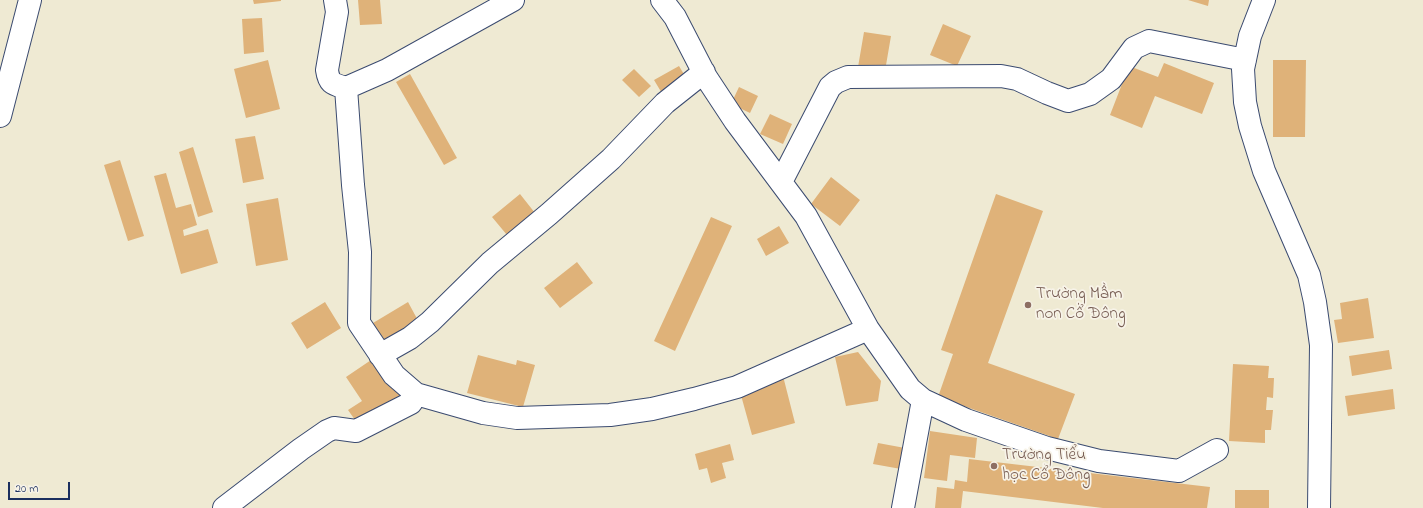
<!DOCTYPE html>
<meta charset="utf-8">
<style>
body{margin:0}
#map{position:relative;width:1423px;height:508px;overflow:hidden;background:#efead3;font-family:"Indie Flower",sans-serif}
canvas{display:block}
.scale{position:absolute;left:8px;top:482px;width:62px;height:18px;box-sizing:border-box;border:2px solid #1b2f5e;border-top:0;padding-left:5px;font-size:12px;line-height:14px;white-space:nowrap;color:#1b2f5e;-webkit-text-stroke:3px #f7f3e8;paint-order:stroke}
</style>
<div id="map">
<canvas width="1423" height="508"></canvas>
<div class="scale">20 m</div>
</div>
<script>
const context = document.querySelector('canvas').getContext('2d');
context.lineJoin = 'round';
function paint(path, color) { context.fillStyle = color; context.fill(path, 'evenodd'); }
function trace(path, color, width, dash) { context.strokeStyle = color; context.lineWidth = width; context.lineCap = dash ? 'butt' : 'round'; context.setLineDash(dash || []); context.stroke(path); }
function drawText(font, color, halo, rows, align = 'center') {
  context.font = font + ' "Indie Flower",sans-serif'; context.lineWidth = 3.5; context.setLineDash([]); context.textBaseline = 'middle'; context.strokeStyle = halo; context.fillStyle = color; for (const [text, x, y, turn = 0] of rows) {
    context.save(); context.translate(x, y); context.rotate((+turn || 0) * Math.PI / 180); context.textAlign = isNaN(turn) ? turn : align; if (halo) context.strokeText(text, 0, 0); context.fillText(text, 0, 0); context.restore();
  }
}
const building = new Path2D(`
 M253 0H281V1L254 4Z
 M358 0H380L382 24 360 25Z
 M1188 0H1209L1208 6Z
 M262 18 264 52 244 54 242 19Z
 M943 24 971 36 957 66 930 55Z
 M864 32 891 36 885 71 858 67Z
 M268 60 280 109 246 118 234 69Z
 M1273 60H1306L1305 137H1273Z
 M1164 63 1214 83 1202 114 1155 96 1142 128 1110 115 1129 66 1158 77Z
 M679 66 688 81 663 95 654 80Z
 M634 69 651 86 639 97 622 80Z
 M410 74 457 158 444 165 396 82Z
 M739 87 758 96 750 113 731 104Z
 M770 114 792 124 783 144 760 134Z
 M255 136 264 179 243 183 235 139Z
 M193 147 213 212 198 217 179 152Z
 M120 160 144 236 128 241 104 165Z
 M166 173 176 208 191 204 197 225 183 230 184 236 208 229 218 263 181 274 154 176Z
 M831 177 860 200 840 226 811 204Z
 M520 194 535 213 507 235 492 217Z
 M996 194 1043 211 988 363 1075 394 1058 439 938 397 953 354 941 350Z
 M278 198 288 260 256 266 246 204Z
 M711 217 732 226 675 351 654 341Z
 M779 226 789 243 766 256 757 239Z
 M577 262 593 283 560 308 544 288Z
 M1368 298 1374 338 1338 343 1334 320 1342 319 1340 303Z
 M325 302 341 328 307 349 291 323Z
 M408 302 421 326 387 346 373 323Z
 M1389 350 1392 369 1352 376 1349 356Z
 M858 352 881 381 878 401 846 406 835 357Z
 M478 355 516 365 517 360 535 365 523 407 467 393Z
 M377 356 405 397 360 427 348 410 362 401 346 377Z
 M1233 364 1269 366 1268 378H1274L1273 398 1267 397 1266 410H1273L1271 430H1265V443L1229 441Z
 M783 376 795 423 752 435 739 388Z
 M1393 389 1395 409 1348 416 1345 396Z
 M930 431 977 438 975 458 950 455 947 481 924 478Z
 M878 443 905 448 901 469 873 464Z
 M730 444 734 460 722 463 726 478 711 483 707 468 699 470 695 454Z
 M969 459 1210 487 1207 508H1103L963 491 961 508H935L937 487 954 489 955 480 967 482Z
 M1235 490H1269V508H1235Z`);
const minor = new Path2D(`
 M335 0 337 12 327 70C329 84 333 84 346 88L387 70 513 0
 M662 0 675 17 706 77 735 121 806 216 868 329
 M1264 0 1250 36 1243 69 1245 102 1250 126 1264 171 1309 275 1315 302 1321 345 1319 508
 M346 88 353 185 360 252 359 323 394 375 416 394 483 413 517 418 610 415 652 409 694 399 737 387 868 329 910 389 923 400 966 420 1047 448 1099 461 1179 471 1217 450
 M0 116 30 0
 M781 182 830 87 836 82 848 77 1001 76 1017 79 1047 93 1068 101 1090 94 1111 79 1134 48 1149 41 1245 60
 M380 355 410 338 430 322 490 263 549 214 611 159 665 103 704 72
 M224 508 301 449 327 431 334 428 356 431 411 403 416 394
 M903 508 923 400`);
const markers = [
 [1028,305,4,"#8d6e63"],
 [994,466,4,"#8d6e63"]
];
const educationNames = [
 ["Trường Mầm",1036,295],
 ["non Cổ Đông",1036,315],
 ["Trường Tiểu",1002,456],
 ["học Cổ Đông",1002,476]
];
paint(building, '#dfb279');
trace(minor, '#3b4b70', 24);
trace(minor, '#fff', 22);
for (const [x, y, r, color] of markers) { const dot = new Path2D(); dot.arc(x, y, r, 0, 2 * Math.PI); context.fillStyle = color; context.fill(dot); trace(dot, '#f7f3e8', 1.5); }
drawText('17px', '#785e54', '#f7f3e8', educationNames, 'left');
</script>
